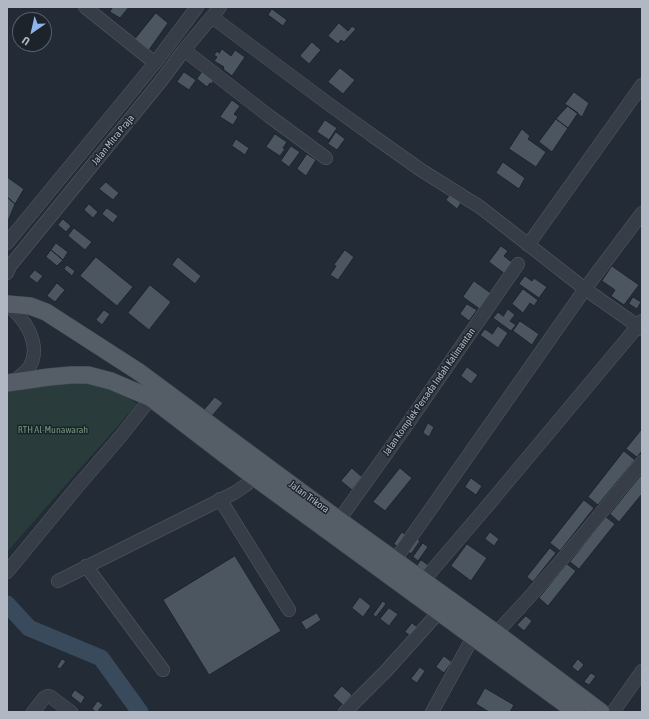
<!DOCTYPE html>
<style>
body{margin:0}
#map{position:relative;width:649px;height:719px;overflow:hidden;background:#232c36;font-family:"Asap Condensed",sans-serif}
canvas{display:block}
.frame{position:absolute;inset:0;border:8px solid #b1b8c3;pointer-events:none}
.north{position:absolute;left:12px;top:12px;width:40px;height:40px;box-sizing:border-box;background:#1c232b;border:1px solid #585f68;border-radius:50%;rotate:214deg;font-size:11px;font-weight:700;line-height:16px;text-align:center;color:#b1b8c3}
.north::after{content:'';display:block;margin:auto;width:14px;height:18px;background:#8eb4eb;clip-path:polygon(50% 0,100% 100%,50% 72%,0 100%)}
</style>
<div id="map">
<canvas width="649" height="719"></canvas>
<div class="frame"></div>
<div class="north">U</div>
</div>
<script>
const context = document.querySelector('canvas').getContext('2d');
context.lineJoin = 'round';
function paint(path, color) { context.fillStyle = color; context.fill(path, 'evenodd'); }
function trace(path, color, width, dash) { context.strokeStyle = color; context.lineWidth = width; context.lineCap = dash ? 'butt' : 'round'; context.setLineDash(dash || []); context.stroke(path); }
function drawText(font, color, halo, rows, align = 'center') {
  context.font = font + ' "Asap Condensed",sans-serif'; context.lineWidth = 3; context.setLineDash([]); context.textBaseline = 'middle'; context.strokeStyle = halo; context.fillStyle = color; for (const [text, x, y, turn = 0] of rows) {
    context.save(); context.translate(x, y); context.rotate((+turn || 0) * Math.PI / 180); context.textAlign = isNaN(turn) ? turn : align; if (halo) context.strokeText(text, 0, 0); context.fillText(text, 0, 0); context.restore();
  }
}
const green = new Path2D(`
 M72 381 99 384 120 392 137 404 7 552V387Z`);
const river = new Path2D(`
 M7 604 29 628 101 658 140 712`);
const building = new Path2D(`
 M113 7H129L120 18 110 12Z
 M272 9 287 20 283 26 268 15Z
 M156 13 168 23 149 50 135 39Z
 M339 23 348 31 352 26 356 29 344 42 341 40 338 44 328 36Z
 M312 42 321 50 309 64 300 56Z
 M222 49 231 56 235 50 245 57 232 76 223 69 224 67 214 61 217 57 214 55 217 51 219 53Z
 M340 68 355 80 343 94 328 82Z
 M204 69 214 79 212 84 210 83 207 87 197 79Z
 M184 72 196 80 189 90 177 82Z
 M574 92 589 103 582 117 565 104Z
 M232 100 240 106 234 114 238 117 233 125 220 117Z
 M568 106 578 113 568 128 556 119Z
 M556 119 568 128 552 152 539 142Z
 M325 120 337 128 329 140 317 132Z
 M522 129 530 136 528 139 546 152 536 167 509 149Z
 M336 132 345 139 337 150 328 144Z
 M275 134 287 142 283 148 285 149 280 156 266 147Z
 M236 139 249 148 245 155 232 146Z
 M291 146 300 152 289 167 281 161Z
 M307 154 316 160 306 176 297 169Z
 M503 162 525 178 519 189 496 173Z
 M7 177 24 189 15 204 7 197Z
 M106 182 119 193 113 200 99 189Z
 M450 195 461 203 457 209 446 200Z
 M7 197 15 204 8 221H7Z
 M89 204 98 212 93 218 84 210Z
 M107 208 118 216 113 223 102 214Z
 M63 219 71 226 66 232 58 225Z
 M74 228 92 242 85 250 68 236Z
 M56 243 68 252 63 260 51 250Z
 M501 246 508 251 504 256 513 263 505 274 489 262Z
 M51 250 63 260 57 266 46 257Z
 M345 250 354 257 338 280 330 275 336 266 334 265Z
 M96 257 133 287 117 306 80 276Z
 M178 257 201 276 195 284 172 265Z
 M67 265 75 271 72 276 64 269Z
 M612 266 639 285 624 305 611 296 615 290 602 281Z
 M35 270 43 276 37 283 29 277Z
 M525 276 532 281 534 278 547 287 539 298 519 284Z
 M474 281 492 294 481 310 463 297Z
 M57 283 65 290 55 302 47 296Z
 M150 285 171 302 149 330 128 313Z
 M523 289 538 300 534 306 530 303 523 313 512 304Z
 M633 297 641 302 637 309 629 304Z
 M467 304 477 310 469 321 460 314Z
 M508 309 515 315 510 321 516 325 511 331 493 318 498 312 503 316Z
 M104 310 110 314 102 325 96 320Z
 M520 321 539 334 532 345 513 331Z
 M498 326 508 333 498 348 480 335 485 329 492 334Z
 M467 367 478 375 471 384 461 376Z
 M215 397 223 403 212 416 204 410Z
 M428 423 434 427 429 437 423 433Z
 M642 429V451L637 457 626 449Z
 M624 451 635 460 598 505 588 497Z
 M352 468 362 477 352 490 341 481Z
 M400 468 412 478 385 511 373 502Z
 M642 474V494L619 522 610 514Z
 M471 478 482 486 476 495 465 487Z
 M584 500 594 508 560 551 550 543Z
 M606 517 615 524 579 569 570 562Z
 M402 532 409 538 401 549 394 544Z
 M490 532 499 539 494 546 485 539Z
 M415 537 420 541 411 554 406 550Z
 M423 543 428 547 418 561 413 557Z
 M467 544 487 558 471 581 451 566Z
 M550 548 556 553 533 582 527 577Z
 M235 556 281 631 209 675 163 600Z
 M421 560 430 566 425 573 416 567Z
 M567 564 576 571 548 606 539 598Z
 M360 597 371 606 363 617 352 608Z
 M383 601 386 604 376 617 373 615Z
 M389 608 398 614 389 626 380 619Z
 M317 613 321 620 306 630 301 622Z
 M526 616 532 621 524 631 517 625Z
 M412 623 420 629 413 638 405 632Z
 M444 656 452 662 444 673 436 667Z
 M62 659 66 661 60 669 57 667Z
 M578 659 584 665 578 672 572 667Z
 M420 667 425 671 417 683 411 679Z
 M591 673 596 676 589 685 584 682Z
 M342 686 352 695 343 705 333 696Z
 M485 688 514 705 510 712H489L476 704Z
 M75 690 85 697 81 704 71 696Z
 M98 701 103 705 97 712H96L92 709Z`);
const minor = new Path2D(`
 M85 7 155 63
 M212 17 330 105 380 141 421 170 480 207 585 289 642 329
 M184 50 269 116 326 158
 M7 243 155 63 197 7
 M528 245 642 85
 M7 273 10 266 161 81 184 50 220 7
 M7 304C11 308 16 312 20 317 31 330 39 350 30 366 26 373 18 378 12 382
 M220 499 289 610
 M339 520 404 429 518 264
 M395 560 585 289 642 213
 M86 566 163 670
 M7 572 77 487 120 437 151 398
 M58 581 234 493 246 485 254 477
 M423 581 489 504 642 321
 M496 633C548 579 596 520 642 462
 M33 712 44 698 48 696 51 697 71 712
 M345 712 386 671 439 612
 M432 712 473 637
 M613 712 642 671`);
const major = new Path2D(`
 M7 304 30 306 46 312 139 372 339 520 496 633 601 712
 M7 383 49 377 71 375H88L111 381 151 398 254 477 576 712`);
const streetNames = [
 ["Jalan Mitra Praja",113,140,-51],
 ["Jalan Komplek Persada Indah Kalimantan",429,392,-55],
 ["Jalan Trikora",309,497,36]
];
const parkNames = [
 ["RTH Al-Munawarah",53,430]
];
paint(green, '#293b3b');
trace(river, '#3a4a5d', 17);
paint(building, '#4c5661');
trace(building, '#1e252d', 1);
trace(minor, '#545b64', 14);
trace(major, '#404750', 18);
trace(minor, '#363d47', 13);
trace(major, '#555d67', 17);
drawText('10px', '#b1b8c3', '#1c232b', streetNames);
drawText('10px', '#72967a', '#1c232b', parkNames);
</script>
